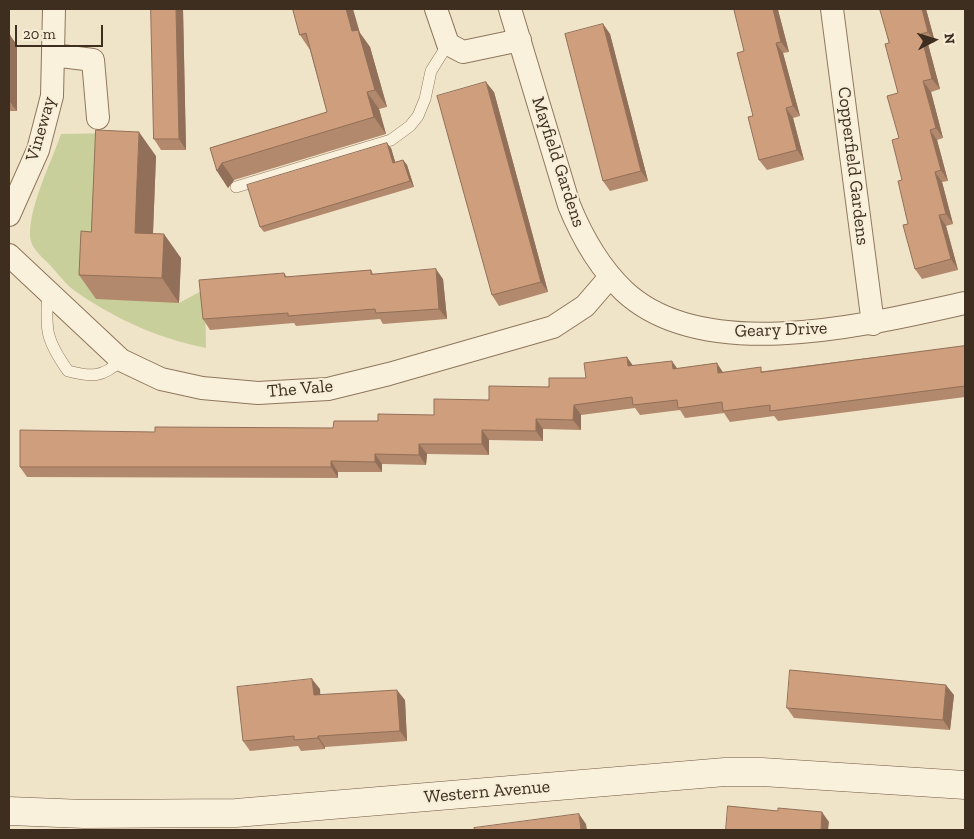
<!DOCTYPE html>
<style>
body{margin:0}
#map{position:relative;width:974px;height:839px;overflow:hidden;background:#f0e4c8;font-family:"Zilla Slab",serif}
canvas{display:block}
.frame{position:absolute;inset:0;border:10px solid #3d2e20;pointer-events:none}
.north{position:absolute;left:909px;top:15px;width:50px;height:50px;-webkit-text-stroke:4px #f7eed8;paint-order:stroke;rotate:85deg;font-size:14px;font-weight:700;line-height:20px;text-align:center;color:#3d2e20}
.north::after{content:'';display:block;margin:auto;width:18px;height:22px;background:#3d2e20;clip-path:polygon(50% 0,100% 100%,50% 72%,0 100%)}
.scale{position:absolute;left:15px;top:25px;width:88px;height:22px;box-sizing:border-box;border:2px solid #3d2e20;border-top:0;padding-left:6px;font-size:15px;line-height:18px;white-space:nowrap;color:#3d2e20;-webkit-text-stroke:4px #f7eed8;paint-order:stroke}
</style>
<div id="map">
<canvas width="974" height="839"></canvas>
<div class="frame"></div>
<div class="north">N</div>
<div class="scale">20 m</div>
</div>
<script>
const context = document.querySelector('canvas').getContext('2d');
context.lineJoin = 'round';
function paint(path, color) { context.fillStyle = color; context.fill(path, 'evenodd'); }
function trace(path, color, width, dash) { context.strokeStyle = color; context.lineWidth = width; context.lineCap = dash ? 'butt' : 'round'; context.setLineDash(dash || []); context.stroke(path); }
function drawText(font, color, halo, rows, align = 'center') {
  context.font = font + ' "Zilla Slab",serif'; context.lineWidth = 4; context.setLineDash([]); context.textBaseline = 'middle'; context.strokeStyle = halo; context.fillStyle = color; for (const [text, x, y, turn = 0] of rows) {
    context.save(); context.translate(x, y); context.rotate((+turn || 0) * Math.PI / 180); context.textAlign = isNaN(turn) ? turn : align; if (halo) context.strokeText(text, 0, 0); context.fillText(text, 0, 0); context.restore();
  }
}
const green = new Path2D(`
 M111 133 179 303 205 289 206 348C157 338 115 319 75 291 65 284 57 272 48 263 41 256 30 247 30 236 29 206 51 163 61 134Z`);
const lane = new Path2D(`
 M236 187 391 140 410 126 418 116 425 99 431 71 448 44
 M48 292C45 330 46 340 68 371 91 377 103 378 121 360`);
const street = new Path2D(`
 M436 9 448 44 463 52 520 40
 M510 9 569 205C582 237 599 267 624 291 704 366 870 324 965 303
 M832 9 873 324
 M53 55 93 60 98 118
 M9 215 38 150 52 96 54 9
 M9 255 121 360 161 379 202 388 258 393 328 389 389 374 553 327 585 306 610 277`);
const secondary = new Path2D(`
 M9 811 84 814 236 813 725 772H762L965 785`);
const wall = new Path2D(`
 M151 9H183L186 150H161L154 139Z
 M293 9 360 33 370 47 387 107 379 109 386 134 234 180 228 188 217 171 210 148 327 112 310 50 300 35Z
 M737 9H777L778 10 789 52 783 53 800 116 793 118 804 160 767 170 759 160 744 51Z
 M880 9H926L935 42 928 44 940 89 931 92 943 138 937 140 948 181 942 182 953 224 946 226 958 270 922 279 915 269 902 180 899 138 898 93 889 43Z
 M603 24 610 34 648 181 610 191 603 181Z
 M9 35 17 45V111H9Z
 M494 92 548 292 499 306 492 295Z
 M391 148 395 162 403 160 407 165 414 187 264 232 260 227Z
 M156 156 153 234 181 258 179 303 96 299 79 275 91 232Z
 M371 270 373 274 443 279 447 319 383 324 380 319 296 326 294 323 210 330 203 319 284 273 287 277Z
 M965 346V397L778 421 774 416 730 422 724 413 685 418 680 410 640 415 635 408 581 415V430L543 429V441L489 440V455L427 454 426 465 382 464V472H338V478L27 477 20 467 155 432 333 428 378 421 434 415 489 400 586 378 632 365 723 372 764 371Z
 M320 689V695L405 700 407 741 325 747V749L301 751 298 746 250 751 243 741Z
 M954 695 950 730 794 718 787 708Z`);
const shadedWall = new Path2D(`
 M176 9H183L186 150 179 139Z
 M346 9H353L360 33 370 47 387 107 375 90 352 31Z
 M773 9H777L778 10 789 52 781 42Z
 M922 9H926L935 42 928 32Z
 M603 24 610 34 648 181 641 171Z
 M921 34 928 44 940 89 932 79Z
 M10 35 17 45V111L9 101Z
 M776 43 783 53 800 116 793 106Z
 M923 81 931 92 943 138 936 128Z
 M486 82 494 92 548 292 541 282Z
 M367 92 379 109 386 134 374 117Z
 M786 108 793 118 804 160 797 150Z
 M930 130 937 140 948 181 941 170Z
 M139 132 156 156 152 257 135 233Z
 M387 143 391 148 397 168 393 163Z
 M403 160 407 165 414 187 410 181Z
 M222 163 234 180 228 188 217 171Z
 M935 172 942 182 953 224 946 214Z
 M939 215 946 226 958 270 951 259Z
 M164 234 181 258 179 303 162 278Z
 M436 269 443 279 447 319 439 309Z
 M627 357 634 367 628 366Z
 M672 361 679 371 673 369Z
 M717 363 724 374 718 373Z
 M574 405 581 415V430L573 420Z
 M536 419 543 429V441L536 431Z
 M482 430 489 440V455L482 444Z
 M419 444 427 454 426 465 419 455Z
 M375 454 382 464V472L375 462Z
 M331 461 338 472V478L331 467Z
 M312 679 320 689 321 705 314 695Z
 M946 685 954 695 950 730 943 720Z
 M397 690 405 700 407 741 400 731Z
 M318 736 325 747V749L318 738Z
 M822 812 829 822 828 830H821Z
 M579 814 586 824 587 830H581Z`);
const building = new Path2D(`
 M151 9H176L179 139H154Z
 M293 9H346L352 31 358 30 375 90 367 92 374 117 222 163 217 171 210 148 327 112 306 33 300 35Z
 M737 9H773L781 42 776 43 793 106 786 108 797 150 759 160 748 117 753 116 737 53 744 51 734 10Z
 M880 9H922L928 32 921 34 932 79 923 81 936 128 930 130 941 170 935 172 946 214 939 215 951 259 915 269 903 225 908 224 898 181 902 180 892 140 899 138 887 96 898 93 885 44 889 43Z
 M603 24 641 171 603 181 565 34Z
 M9 35H10L9 101Z
 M486 82 541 282 492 295 437 96Z
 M96 130 139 132 135 233 164 234 162 278 79 275 81 231 91 232Z
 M387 143 393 163 403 160 410 181 260 227 247 185Z
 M436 269 439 309 376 313 375 309 288 316V313L203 319 199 280 284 273 285 277 371 270V274Z
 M965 346V386L770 411V405L723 411 722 402 678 408 677 400 633 405 632 397 574 405 573 420 536 419V431L482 430V444H419V455L375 454V462L331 461V467H20V430L155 432V427L333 428 334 421H378V414L434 415V399L489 400V386L549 387V378H586L584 363 627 357 628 366 672 361 673 369 717 363 718 373 761 367V372Z
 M790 670 946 685 943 720 787 708Z
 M312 679 314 695 397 690 400 731 318 736V738L294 740V736L243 741 237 687Z
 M728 806 778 811V808L822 812 821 830H726Z
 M579 814 581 830H475L474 828Z`);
const streetNames = [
 ["Vineway",41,129,-74],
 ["Mayfield Gardens",558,162,72],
 ["Copperfield Gardens",853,166,83],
 ["Geary Drive",781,330,-2],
 ["The Vale",300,389,-5],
 ["Western Avenue",487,792,-5]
];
paint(green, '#c9cf9b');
trace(lane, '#8d765c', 12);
trace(street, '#8d765c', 24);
trace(secondary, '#6f573f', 29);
trace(lane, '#faf1dc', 11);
trace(street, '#faf1dc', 22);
trace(secondary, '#faf1dc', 28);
paint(wall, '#b2896c');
paint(shadedWall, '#916f58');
paint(building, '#cf9f7d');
trace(building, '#916f58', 1);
drawText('18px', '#3d2e20', '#f7eed8', streetNames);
</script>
